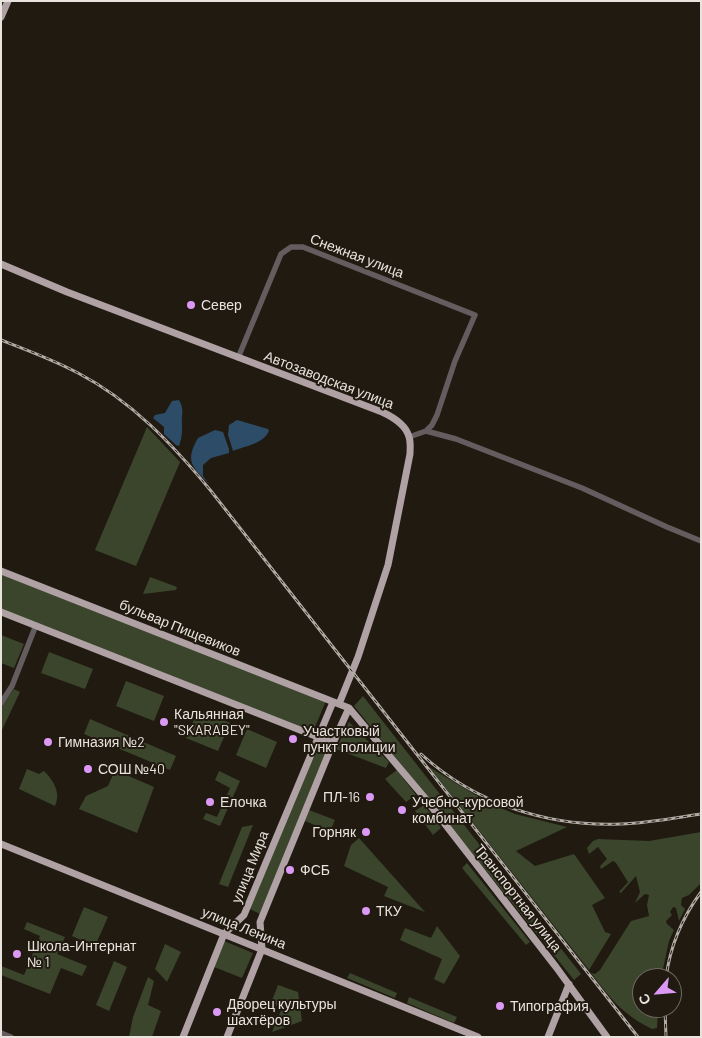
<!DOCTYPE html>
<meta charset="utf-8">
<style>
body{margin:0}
#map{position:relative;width:702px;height:1038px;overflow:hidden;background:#211a11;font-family:Barlow,sans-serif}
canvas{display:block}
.frame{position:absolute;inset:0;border:2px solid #e9e3de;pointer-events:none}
.north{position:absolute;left:632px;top:968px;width:50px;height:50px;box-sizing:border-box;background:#211a11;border:1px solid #716a63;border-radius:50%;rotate:243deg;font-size:14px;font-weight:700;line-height:20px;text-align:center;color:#e9e3de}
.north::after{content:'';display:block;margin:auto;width:18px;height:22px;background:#db99f5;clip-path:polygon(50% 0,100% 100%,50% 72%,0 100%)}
</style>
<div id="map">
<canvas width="702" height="1038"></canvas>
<div class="frame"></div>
<div class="north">С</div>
</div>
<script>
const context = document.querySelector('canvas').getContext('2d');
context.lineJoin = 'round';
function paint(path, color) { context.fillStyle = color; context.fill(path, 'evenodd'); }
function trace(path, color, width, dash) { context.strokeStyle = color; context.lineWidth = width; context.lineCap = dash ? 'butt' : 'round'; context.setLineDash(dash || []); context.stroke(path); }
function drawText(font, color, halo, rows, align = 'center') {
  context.font = font + ' Barlow,sans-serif'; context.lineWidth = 4; context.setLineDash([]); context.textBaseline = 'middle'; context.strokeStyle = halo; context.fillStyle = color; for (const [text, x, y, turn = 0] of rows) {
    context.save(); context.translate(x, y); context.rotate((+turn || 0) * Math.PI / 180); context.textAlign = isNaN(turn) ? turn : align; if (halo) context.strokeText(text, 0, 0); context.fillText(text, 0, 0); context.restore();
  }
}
const green = new Path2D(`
 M147 427 180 462 136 566 95 550Z
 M1 574 326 701 312 734 1 609Z
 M150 577 177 587 176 590 143 594Z
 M1 635 24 644 14 668 1 663Z
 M49 652 93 669 85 689 41 673Z
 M126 681 164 696 154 721 116 706Z
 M14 689 20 692 1 732V707Z
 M363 696 581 974 574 980 354 706Z
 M198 710 230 723 218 751 186 738Z
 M90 719 176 756 170 770 84 734Z
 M349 722 389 762 386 768 336 749Z
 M247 729 277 742 266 768 236 755Z
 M319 741 330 745 260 914 250 909Z
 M429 767 489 803 515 814 567 827 516 851 535 866 574 854 605 898 592 905 605 932 611 934 589 970Z
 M27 769 39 774 44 771C54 781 61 793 55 806L19 789Z
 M115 770 154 787 137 833 79 809 86 796 108 786Z
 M397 770 416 795 406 802 385 779Z
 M219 771 240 781 220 826 203 819 206 813 217 817 230 788 215 780Z
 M424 805 441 828 433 835 415 811Z
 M309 810 335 820 332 827 324 829 305 821Z
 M253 825 228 887 219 884 242 827Z
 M701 832V883L689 895 682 898 681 905 685 909 679 921 676 908 673 907 670 912 672 915 666 921 667 924 674 930 669 941 661 978H642V1008H658L657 1028 652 1029C623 1015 610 998 591 973L595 974 600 970 631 921 649 916 647 905 649 895 645 894 635 903 640 892 636 876 621 893 619 892 628 882 616 863 613 861 601 869 600 866 607 859 598 847 589 854 587 848 593 841 598 839 649 841Z
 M359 838 425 912 384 896 388 887 344 866 351 845Z
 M467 863 530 942 526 945 462 868Z
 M84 907 108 917 95 946 72 936Z
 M27 922 65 937 57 954 87 966 82 976 61 968 50 994 1 975V966L24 975 40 936 24 929Z
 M437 926 460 956 444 984 434 979 442 959 400 940 405 928 431 938Z
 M224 941 253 953 242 978 214 967Z
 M165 944 181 952 167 982 155 969Z
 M114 961 127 967 109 1011 96 1005Z
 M350 973 397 993 395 998 347 978Z
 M148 977 154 981 148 1005 161 1011 152 1037H129L133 1017Z
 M278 985 298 992 302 1021 272 1032 282 1008 271 1003Z
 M409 997 457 1017 454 1023 407 1003Z`);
const water = new Path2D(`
 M179 400C185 411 181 414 182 425 182 434 182 437 179 446L176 445 164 434V427L153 418 155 415 165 413 172 401Z
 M237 420 268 429 269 431C263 444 245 446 233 451L228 435 229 425Z
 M215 430 223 432 229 449V453L211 458 203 465V476L209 484C193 467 184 462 198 438Z`);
const minor = new Path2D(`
 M238 358 281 254 291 247H303L475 315 455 361 437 415 432 425 426 431 409 437
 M426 431 456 439 582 488 667 527 701 541
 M1 703 12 686 36 625
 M1 1033 11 1037`);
const major = new Path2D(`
 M1 17 8 1
 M1 264 67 292 382 412C393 417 406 425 409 437 411 442 410 449 410 454L388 565 358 657 339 704
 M1 571 349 708 424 797 556 967 607 1037
 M1 612 333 743
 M1 844 478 1037
 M183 1037 224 934 244 915 333 702
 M227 1037 262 949 260 922 333 743 349 708
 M548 1037 569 984`);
const rail = new Path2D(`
 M1 340C27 350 54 360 78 373 132 401 173 445 211 491L638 1037
 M421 754C476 804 548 827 621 824 648 823 674 818 701 814
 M666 978C670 946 682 918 701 892
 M665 1008 666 1037`);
const markers = [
 [191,305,5,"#db99f5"],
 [164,722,5,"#db99f5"],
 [293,739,5,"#db99f5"],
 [48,742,5,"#db99f5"],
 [88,769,5,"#db99f5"],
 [370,797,5,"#db99f5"],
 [210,802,5,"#db99f5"],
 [402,810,5,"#db99f5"],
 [366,832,5,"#db99f5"],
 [290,870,5,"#db99f5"],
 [366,911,5,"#db99f5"],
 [17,954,5,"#db99f5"],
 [500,1006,5,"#db99f5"],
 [217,1012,5,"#db99f5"]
];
const streetNames = [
 ["Снежная улица",357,256,21],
 ["Автозаводская улица",329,380,21],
 ["бульвар Пищевиков",180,628,22],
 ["улица Мира",250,867,-68],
 ["Транспортная улица",518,898,52],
 ["улица Ленина",244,928,22]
];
const poiNames = [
 ["Север",201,305],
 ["Кальянная",174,714],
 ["\"SKARABEY\"",174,730],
 ["Участковый",303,731],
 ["пункт полиции",303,747],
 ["Гимназия №2",58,742],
 ["СОШ №40",98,769],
 ["ПЛ-16",360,797,"right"],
 ["Елочка",220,802],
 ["Учебно-курсовой",412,802],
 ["комбинат",412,818],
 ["Горняк",356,832,"right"],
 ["ФСБ",300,870],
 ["ТКУ",376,911],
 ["Школа-Интернат",27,946],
 ["№ 1",27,962],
 ["Дворец культуры",227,1004],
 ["шахтёров",227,1020],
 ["Типография",510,1006]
];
paint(green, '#3a452c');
paint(water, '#2d4c68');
trace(minor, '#645d5f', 5.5);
trace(major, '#afa1a4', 7);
trace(rail, '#b1aba5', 3);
trace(rail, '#211a11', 1, [4]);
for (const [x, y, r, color] of markers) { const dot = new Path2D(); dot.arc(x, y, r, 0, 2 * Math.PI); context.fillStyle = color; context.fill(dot); trace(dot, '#211a11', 2); }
drawText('14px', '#e9e3de', '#211a11', streetNames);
drawText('14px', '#e9e3de', '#211a11', poiNames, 'left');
</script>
